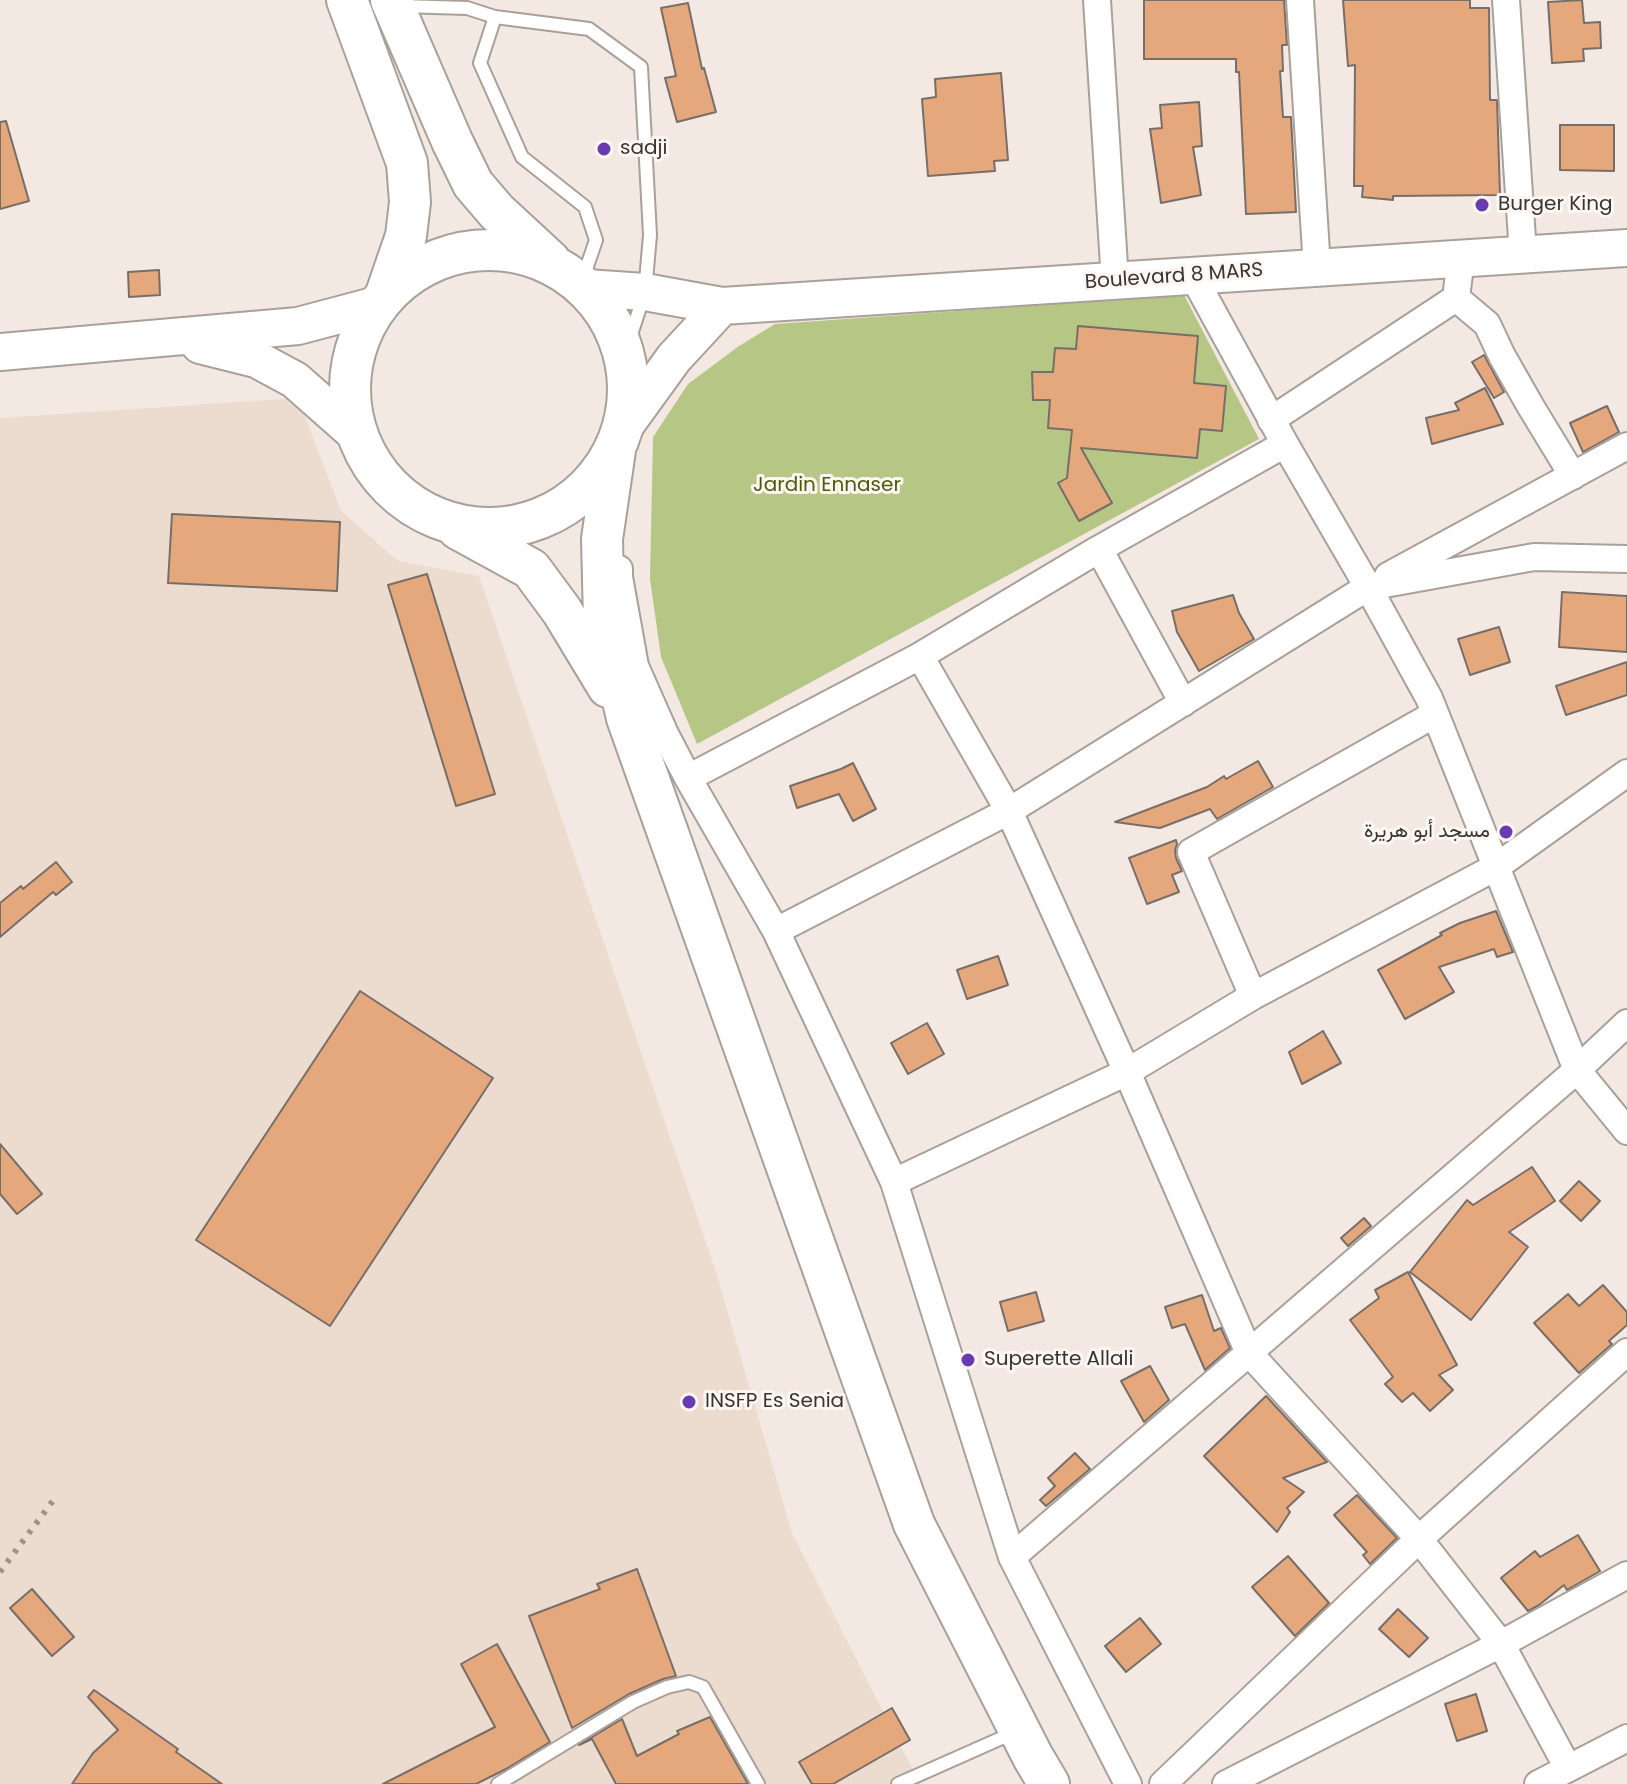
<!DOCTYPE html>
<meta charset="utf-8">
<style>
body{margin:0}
canvas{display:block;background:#f3e9e2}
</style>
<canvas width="1627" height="1784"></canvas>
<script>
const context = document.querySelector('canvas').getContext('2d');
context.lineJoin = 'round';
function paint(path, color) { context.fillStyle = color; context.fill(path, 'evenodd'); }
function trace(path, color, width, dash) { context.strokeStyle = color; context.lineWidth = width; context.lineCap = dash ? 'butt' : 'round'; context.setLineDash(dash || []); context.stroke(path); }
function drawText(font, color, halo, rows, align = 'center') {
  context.font = font + ' Poppins,Vazirmatn,sans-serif'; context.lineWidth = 6; context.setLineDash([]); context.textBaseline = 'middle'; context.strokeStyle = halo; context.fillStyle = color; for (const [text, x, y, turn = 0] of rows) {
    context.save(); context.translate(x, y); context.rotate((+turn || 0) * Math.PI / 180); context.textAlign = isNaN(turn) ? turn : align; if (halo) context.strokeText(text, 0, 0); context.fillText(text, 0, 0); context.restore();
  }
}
const built = new Path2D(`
 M298 398 341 511 398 561 479 576 716 1272 792 1533 920 1784H0V418Z`);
const green = new Path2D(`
 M1183 293 1259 439 697 744 661 657 650 579 653 437 688 384 739 346 775 324 1098 301Z`);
const building = new Path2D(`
 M1144 0H1284L1287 45H1282L1283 71H1280L1283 117H1291L1296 212 1246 214 1239 72H1236V59H1144Z
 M1343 0H1470V8H1489L1490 100H1497L1500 195 1393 196V200L1362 197 1363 186H1354L1355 65 1348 66Z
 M1582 0 1584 23 1600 22 1601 48 1583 49 1584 61 1552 63 1548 2Z
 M688 3 702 69 704 68 716 112 677 122 665 78 676 76 661 8Z
 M1001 73 1008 160 994 161 995 171 928 176 922 99 936 97 935 79Z
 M1199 102 1202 146 1193 147 1201 195 1161 203 1150 129 1162 128 1160 105Z
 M6 121 29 201 0 209V122Z
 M1560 125H1614V171L1560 170Z
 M159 270 160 295 129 297 128 272Z
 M1078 326 1198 336 1194 383 1226 386 1222 431 1200 429 1197 458 1081 448 1112 503 1079 521 1058 483 1067 478 1072 430 1048 428 1050 400H1033L1032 372H1053L1055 348 1076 349Z
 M1484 355 1504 392 1494 398 1472 362Z
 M1485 388 1503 424 1432 444 1426 418 1459 410 1455 403Z
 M1607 406 1619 432 1583 452 1570 423Z
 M172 514 340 522 337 591 168 583Z
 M427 574 495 794 456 806 388 585Z
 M1562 592 1627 596V652L1559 647Z
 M1233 595 1239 613 1254 639 1199 671 1177 632 1172 611Z
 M1499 627 1510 662 1470 675 1458 639Z
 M1627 662V695L1566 715 1556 686Z
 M1258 761 1273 787 1217 819 1210 809 1160 828 1115 822 1207 787 1224 776 1226 779Z
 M853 763 876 809 853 821 839 794 797 808 790 786 841 769Z
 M1176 840 1177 844 1175 850 1176 858 1182 871 1172 875 1179 892 1147 904 1129 858Z
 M56 862 72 882 56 895 53 892 0 937V903L21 886 23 889Z
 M1496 911 1513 952 1497 957 1494 949 1439 967 1454 992 1405 1019 1378 970 1442 935 1440 933 1460 923Z
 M998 956 1008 985 967 999 957 970Z
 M360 991 493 1078 330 1326 196 1240Z
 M927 1023 944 1054 908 1074 891 1043Z
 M1323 1031 1341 1063 1302 1084 1289 1052Z
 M0 1144 42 1194 17 1214 0 1194Z
 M1532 1167 1555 1201 1509 1232 1528 1247 1471 1320 1410 1272 1467 1200 1473 1205Z
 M1579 1181 1600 1201 1581 1221 1560 1201Z
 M1364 1218 1371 1226 1348 1246 1341 1238Z
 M1408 1272 1457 1365 1439 1375 1453 1390 1430 1411 1413 1393 1402 1402 1385 1384 1393 1377 1350 1320 1379 1298 1375 1290Z
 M1603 1285 1627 1312V1325L1609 1341 1612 1344 1579 1373 1534 1323 1568 1294 1579 1306Z
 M1036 1292 1044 1321 1008 1331 1000 1302Z
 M1202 1295 1214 1331 1221 1328 1230 1348 1205 1370 1185 1324 1172 1328 1165 1307Z
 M1150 1366 1169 1400 1144 1422 1121 1381Z
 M1266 1396 1327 1462 1283 1478 1304 1492 1287 1508 1290 1512 1277 1532 1204 1456Z
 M1075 1453 1090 1469 1046 1506 1040 1500 1055 1486 1048 1478Z
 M1357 1495 1397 1538 1370 1564 1363 1555 1367 1552 1334 1515Z
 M1578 1535 1600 1571 1567 1590 1564 1585 1539 1605 1528 1611 1501 1578 1535 1551 1540 1557Z
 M1288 1556 1329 1603 1295 1636 1252 1587Z
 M637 1569 676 1676 663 1679 629 1694 572 1728 529 1616 600 1589 597 1584Z
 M32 1589 74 1637 52 1656 10 1608Z
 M1398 1609 1428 1638 1409 1657 1379 1629Z
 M1140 1618 1161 1644 1126 1672 1105 1646Z
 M497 1644 550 1742 506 1769 476 1784H383L495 1727 461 1664Z
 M94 1690 178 1749 176 1752 222 1784H72L93 1753 118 1730 88 1697Z
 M1476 1694 1487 1731 1457 1741 1445 1704Z
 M892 1708 910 1740 833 1784H812L799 1762Z
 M710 1717 748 1784H616L592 1739 579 1745 622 1719 637 1756 679 1734 677 1731Z`);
const lane = new Path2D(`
 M400 6 467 8 495 17 589 29 641 67 650 235 645 292 625 353
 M495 17 480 63 522 157 585 207 596 240 581 284
 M498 1784 633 1702 667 1687 689 1682 703 1687 758 1784
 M898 1784 1013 1733`);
const street = new Path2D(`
 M1097 0 1115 281
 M1300 0 1317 268
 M1506 0 1523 254
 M1193 276 1285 444 1368 587 1429 698 1577 1070 1627 1131
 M1456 298 1487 324 1502 356 1531 407 1573 476
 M1271 420 1456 298 1461 258
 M1099 549 1183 703
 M619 569V577L635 666 665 734 688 778 776 931 894 1182 1012 1557 1128 1784
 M1388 576 1627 446
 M920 656 1009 811 1127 1072 1249 1353 1419 1539 1501 1644 1568 1768
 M688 778 920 656 1099 549 1285 444
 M776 931 1009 811 1368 587 1534 557 1627 559
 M1253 996 1191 852 1435 714
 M894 1182 1127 1072 1253 996 1496 867 1627 773
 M1012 1557 1577 1070 1627 1023
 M1163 1784 1419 1539 1627 1352
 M1226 1784 1501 1644 1627 1575
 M1538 1784 1627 1738`);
const secondary = new Path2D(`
 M586 288 645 292 722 306 1627 248
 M200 345 256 359 295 380 356 434
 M0 352 298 326 377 305
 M624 427 674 358 722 306`);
const primary = new Path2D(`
 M347 0 407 163 410 202 406 236 386 294
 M391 0 452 141 473 184 497 212 550 261
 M350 389a139 139 0 1 1 278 0a139 139 0 1 1-278 0Z
 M615 450 602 539 604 621 627 718 914 1524 1033 1757 1049 1784
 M458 529 531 569 562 611 608 687`);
const rail = new Path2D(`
 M0 1572 55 1498`);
const markers = [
 [604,149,8,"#693bb3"],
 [1482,205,8,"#693bb3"],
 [1506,832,8,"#693bb3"],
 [968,1360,8,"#693bb3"],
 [689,1402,8,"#693bb3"]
];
const poiNames = [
 ["sadji",620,149],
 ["Burger King",1498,205],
 ["مسجد أبو هريرة",1490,832,"right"],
 ["Superette Allali",984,1360],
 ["INSFP Es Senia",705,1402]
];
const streetNames = [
 ["Boulevard 8 MARS",1174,277,-4]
];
const parkNames = [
 ["Jardin Ennaser",827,486]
];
paint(built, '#ecdcd0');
paint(green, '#b6c685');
paint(building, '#e5a87c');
trace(building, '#776e68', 2);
trace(lane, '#a9a099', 16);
trace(street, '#a9a099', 30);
trace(secondary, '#a9a099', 40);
trace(primary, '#a9a099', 44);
trace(lane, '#fff', 12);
trace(street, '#fff', 26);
trace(secondary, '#fff', 36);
trace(primary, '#fff', 40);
trace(rail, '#9a938e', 6, [4, 8]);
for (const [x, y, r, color] of markers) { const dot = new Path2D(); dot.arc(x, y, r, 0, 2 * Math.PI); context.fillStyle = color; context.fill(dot); trace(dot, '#fdf7f3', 3); }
drawText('20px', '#383431', '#fdf7f3', poiNames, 'left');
drawText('20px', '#383431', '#fdf7f3', streetNames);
drawText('20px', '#4d5a0b', '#fdf7f3', parkNames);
</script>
